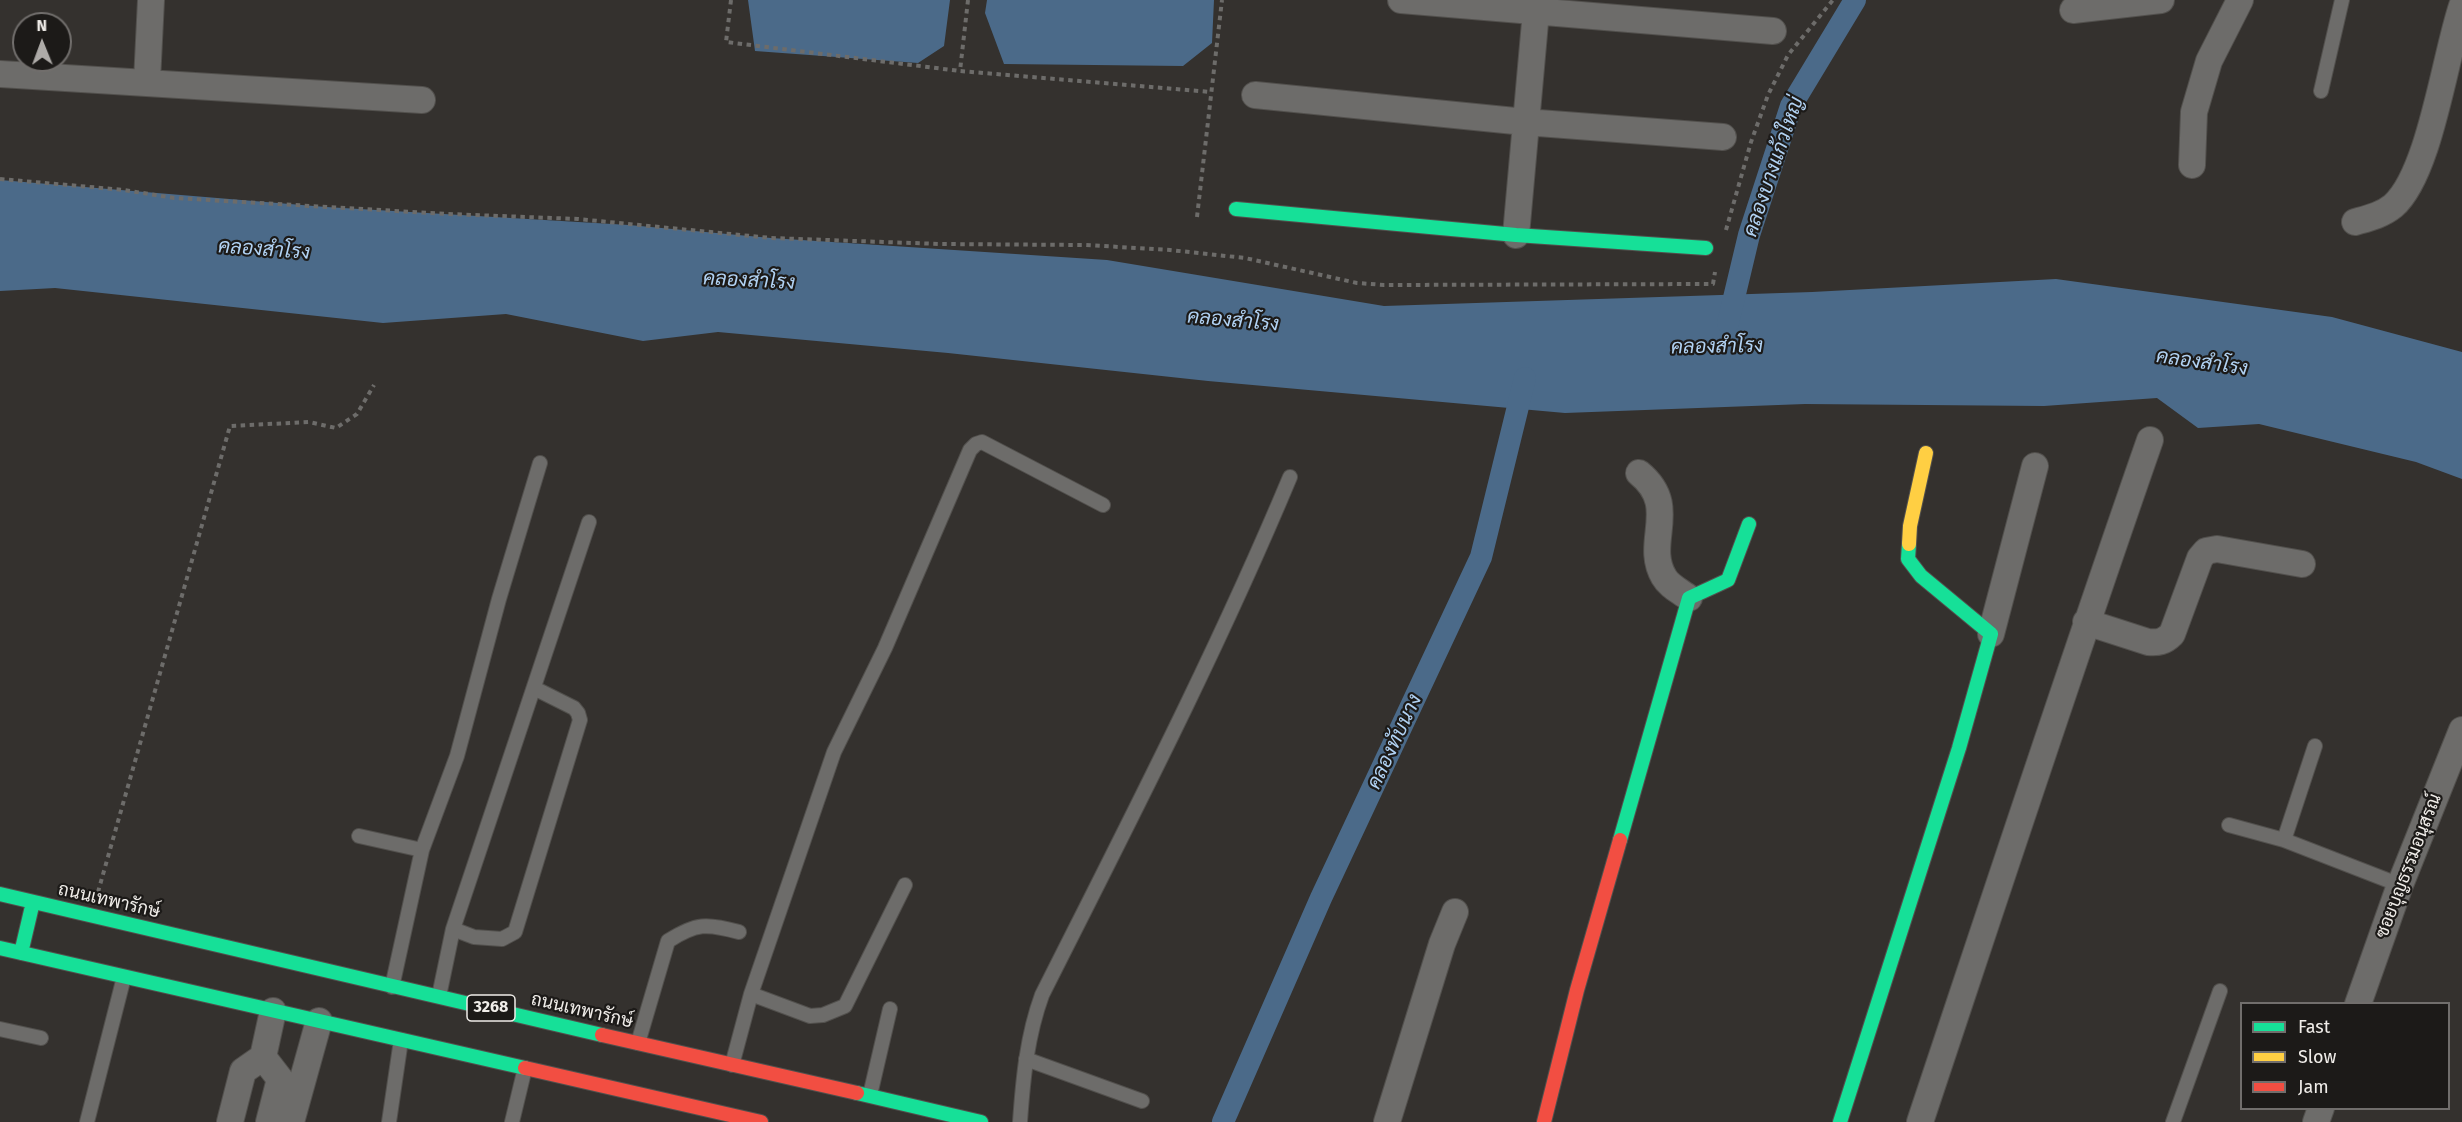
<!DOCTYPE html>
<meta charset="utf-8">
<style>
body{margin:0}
#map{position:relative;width:2462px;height:1122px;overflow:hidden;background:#34312e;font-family:"Fira Sans",sans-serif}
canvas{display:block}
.legend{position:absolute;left:2240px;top:1002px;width:210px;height:108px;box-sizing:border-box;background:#1c1a18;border:2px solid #716e6c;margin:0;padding:8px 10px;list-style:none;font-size:18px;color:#f0ede9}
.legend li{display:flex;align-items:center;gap:12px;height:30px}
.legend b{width:30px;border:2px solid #716e6c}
.north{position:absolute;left:12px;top:12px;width:60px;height:60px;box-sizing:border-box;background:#1c1a18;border:2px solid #716e6c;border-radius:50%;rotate:359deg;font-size:16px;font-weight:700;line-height:24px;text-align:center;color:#f0ede9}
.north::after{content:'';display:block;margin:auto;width:21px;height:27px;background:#aeaba8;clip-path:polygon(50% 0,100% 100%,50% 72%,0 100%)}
</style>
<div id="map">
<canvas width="2462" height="1122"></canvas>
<ul class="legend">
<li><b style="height:8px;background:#16e098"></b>Fast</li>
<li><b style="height:8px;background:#ffcf43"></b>Slow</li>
<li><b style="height:8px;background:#f24e42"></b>Jam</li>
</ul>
<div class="north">N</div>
</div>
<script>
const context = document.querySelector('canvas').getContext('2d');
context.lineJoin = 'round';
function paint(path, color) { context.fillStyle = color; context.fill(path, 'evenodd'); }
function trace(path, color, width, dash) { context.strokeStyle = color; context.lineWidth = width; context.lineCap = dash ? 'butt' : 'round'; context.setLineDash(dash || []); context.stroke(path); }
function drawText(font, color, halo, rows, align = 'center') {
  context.font = font + ' "Fira Sans",Sarabun,sans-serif'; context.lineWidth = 4.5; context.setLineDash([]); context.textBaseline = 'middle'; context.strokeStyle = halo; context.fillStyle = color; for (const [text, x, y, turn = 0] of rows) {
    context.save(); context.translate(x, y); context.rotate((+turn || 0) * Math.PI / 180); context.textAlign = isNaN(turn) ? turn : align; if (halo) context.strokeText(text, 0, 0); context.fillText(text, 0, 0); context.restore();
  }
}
const water = new Path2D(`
 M748 0H950L944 46 918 63 755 51Z
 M987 0H1214L1212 43 1183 66 1004 64 985 13Z
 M0 180 326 207 629 225 771 238 1107 260 1384 306 1812 292 2056 279 2332 317 2462 352V479L2416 462 2259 424 2198 428 2157 398 2044 406 1805 404 1565 413 1208 381 948 353 718 332 643 341 506 314 383 323 55 288 0 291Z`);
const canal = new Path2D(`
 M1728 323 1749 235 1791 106 1855 0
 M1223 1122 1321 898 1481 557 1525 378`);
const path = new Path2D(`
 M731 0 726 42 960 71
 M968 0 960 71 1211 92
 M0 179 124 190 174 198 448 214 578 219 771 238 940 244 1086 245 1170 250 1245 258 1357 283 1384 285 1713 284 1715 272
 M1197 217 1222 0
 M1726 230 1751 142 1768 95 1788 55 1833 0
 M98 892 230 426 309 422 336 428 357 414 374 385`);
const lane = new Path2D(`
 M2321 91 2342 0
 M2229 825 2284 840 2400 885
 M359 836 422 850
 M2284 840 2315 746
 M453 929 474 937 502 939 515 932 580 720 578 713 574 708 534 688
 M392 987 422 850 457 756 499 599 540 463
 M751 994 810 1016 823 1015 845 1006 905 885
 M439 996 453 929 589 522
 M0 1029 41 1038
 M638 1043 668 941C696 923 707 923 739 932
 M1026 1059 1142 1101
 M732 1065 751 994 834 752 885 648 970 450 976 444 982 442 1103 505
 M870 1095 890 1009
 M87 1122 124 977
 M389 1122 401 1040
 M512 1122 525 1068
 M1020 1122C1023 1079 1027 1036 1042 995 1128 824 1216 654 1290 477
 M2173 1122 2220 991`);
const street = new Path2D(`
 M1401 0 1773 31
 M2073 10 2161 0
 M0 74 422 100
 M147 81 151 0
 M1255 95 1525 122 1723 137
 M2192 165 2194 112 2209 61 2240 0
 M2355 222C2369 218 2382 215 2393 206 2430 174 2445 56 2462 6
 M1516 235 1537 0
 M1639 473C1681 507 1643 542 1664 577 1669 586 1680 591 1689 598
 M2086 622 2148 642C2158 643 2164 642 2172 634L2200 558 2206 551 2217 549 2302 564
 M1991 634 2035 466
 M2358 1004 2400 885 2462 730
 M263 1057 280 1079 269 1122
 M230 1122 243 1071 263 1057 273 1011
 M291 1122 319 1021
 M1387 1122 1442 944 1455 912
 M1920 1122C1996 894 2071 666 2150 440
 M2316 1122 2321 1108`);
const fast = new Path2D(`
 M1236 209 1516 235 1706 248
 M1620 840 1689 598 1728 580 1749 524
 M0 894 602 1035
 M0 948 525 1068
 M21 953 33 902
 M857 1093 981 1122
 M1840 1122 1959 748 1991 634 1921 576 1908 559 1909 544`);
const slow = new Path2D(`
 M1909 544 1910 526 1926 453`);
const jam = new Path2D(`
 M602 1035 857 1093
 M525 1068 761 1122
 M1544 1122 1577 990 1620 840`);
const shields = [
 [491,1008,48]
];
const shieldNames = [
 ["3268",491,1008]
];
const streetNames = [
 ["ซอยบุญธรรมอนุสรณ์",2409,866,-69],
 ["ถนนเทพารักษ์",109,901,13],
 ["ถนนเทพารักษ์",582,1011,13]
];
const waterNames = [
 ["คลองบางแก้วใหญ่",1774,167,-71],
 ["คลองสำโรง",264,250,4],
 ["คลองสำโรง",749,281,3],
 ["คลองสำโรง",1233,321,5],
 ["คลองสำโรง",1717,347,-1],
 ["คลองสำโรง",2202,363,8],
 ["คลองทับนาง",1395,742,-65]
];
paint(water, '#4b6a89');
trace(canal, '#4b6a89', 22);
trace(lane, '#52504d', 16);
trace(street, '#52504d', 28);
trace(fast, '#52504d', 16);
trace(slow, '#52504d', 16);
trace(jam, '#52504d', 16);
trace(path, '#6d6c6a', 4, [4.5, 4.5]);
trace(lane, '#6d6c6a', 14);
trace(street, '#6d6c6a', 26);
trace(fast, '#16e098', 14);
trace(slow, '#ffcf43', 14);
trace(jam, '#f24e42', 14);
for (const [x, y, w] of shields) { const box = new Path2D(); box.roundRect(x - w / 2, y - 13, w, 26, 4.5); context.fillStyle = '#1c1a18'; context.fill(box); trace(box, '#f0ede9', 1.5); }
drawText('bold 16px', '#f0ede9', null, shieldNames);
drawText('18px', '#f0ede9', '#1c1a18', streetNames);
drawText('italic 20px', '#b1d2f3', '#1c1a18', waterNames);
</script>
